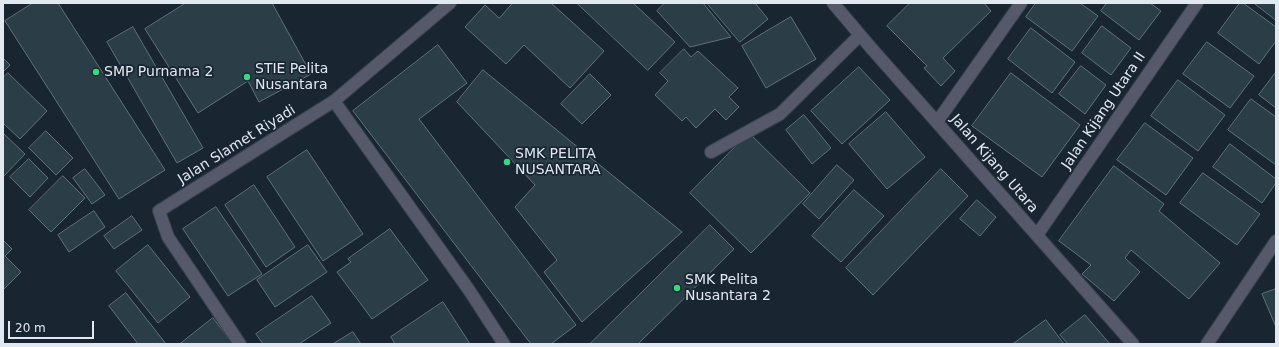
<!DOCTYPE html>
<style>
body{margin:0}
#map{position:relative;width:1279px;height:347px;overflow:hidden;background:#1a2532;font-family:"DejaVu Sans",sans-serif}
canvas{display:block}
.frame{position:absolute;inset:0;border:4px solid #e1e8f1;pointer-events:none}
.scale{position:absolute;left:8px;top:321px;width:86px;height:18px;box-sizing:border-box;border:2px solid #e1e8f1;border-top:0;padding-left:5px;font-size:12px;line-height:14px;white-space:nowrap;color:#e1e8f1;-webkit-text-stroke:3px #1a2532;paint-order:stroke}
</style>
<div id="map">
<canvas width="1279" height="347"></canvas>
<div class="frame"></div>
<div class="scale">20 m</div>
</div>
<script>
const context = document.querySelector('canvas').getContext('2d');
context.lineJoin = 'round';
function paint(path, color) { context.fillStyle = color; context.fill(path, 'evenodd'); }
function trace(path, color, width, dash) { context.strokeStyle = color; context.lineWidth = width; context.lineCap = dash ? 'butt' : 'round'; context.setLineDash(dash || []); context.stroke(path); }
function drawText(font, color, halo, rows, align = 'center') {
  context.font = font + ' "DejaVu Sans",sans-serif'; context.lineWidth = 3.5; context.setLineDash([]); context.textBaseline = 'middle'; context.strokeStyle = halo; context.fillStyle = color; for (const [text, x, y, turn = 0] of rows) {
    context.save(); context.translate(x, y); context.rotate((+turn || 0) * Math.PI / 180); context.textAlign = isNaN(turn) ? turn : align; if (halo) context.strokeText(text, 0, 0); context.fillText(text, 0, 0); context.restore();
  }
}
const building = new Path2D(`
 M33 3H58L165 170 119 199 5 21Z
 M186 3H272L311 74 259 102 248 81 198 113 145 29Z
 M513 3H551L604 51 570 88 524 45 506 64 465 27 485 5 499 18Z
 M577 3H633L675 42 648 70Z
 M665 3H703L731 37 690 47 657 11Z
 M707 3H755L768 19 740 42Z
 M910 3H984L991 11 943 58 955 71 941 86 924 68 927 66 887 26Z
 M1036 3H1080L1098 16 1072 51 1026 17Z
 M1107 3H1150L1161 11 1139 40 1101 11Z
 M1240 3H1243L1276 27V41L1259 64 1218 33Z
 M1254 3H1276V20Z
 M791 17 816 59 766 88 742 46Z
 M1102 26 1131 48 1111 75 1082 53Z
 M133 27 203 148 177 163 107 42Z
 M1031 28 1075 62 1052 93 1008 59Z
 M1207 42 1254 76 1230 108 1183 74Z
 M438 45 467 83 419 119 576 325 551 344H531L353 111Z
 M684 49 691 57 698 51 738 88 729 97 739 107 726 120 715 109 696 128 686 117 682 121 655 95 668 81 660 73Z
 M3 58 10 65 3 72Z
 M1081 66 1106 85 1085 114 1059 94Z
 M859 67 890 100 842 144 811 111Z
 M483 70 682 232 582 322 544 272 557 260 515 207 535 185 457 102Z
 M1276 72V108L1259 95Z
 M8 73 47 111 20 139 3 123V78Z
 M1011 73 1080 125 1042 177 972 126Z
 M590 74 611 95 582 124 561 104Z
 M1178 80 1225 115 1198 151 1151 116Z
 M1251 99 1276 117V165L1228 130Z
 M886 112 925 157 887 189 849 144Z
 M804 115 831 148 812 164 786 130Z
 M1145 123 1193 158 1166 195 1117 160Z
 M46 131 73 158 56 175 29 148Z
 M3 133 25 154 3 177Z
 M749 133 810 193 751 253 690 193Z
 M1230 144 1276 179V183L1262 203 1213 167Z
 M307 150 363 234 323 261 267 177Z
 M29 159 48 178 30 197 10 177Z
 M837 165 854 180 819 219 803 204Z
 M1114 166 1164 204 1159 211 1220 263 1189 299 1131 250 1125 258 1140 272 1114 301 1082 274 1091 265 1059 241Z
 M85 169 105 195 92 204 73 178Z
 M941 169 968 196 873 295 846 268Z
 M1203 173 1260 214 1237 245 1180 203Z
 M63 176 85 198 51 232 29 210Z
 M254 185 295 247 266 267 225 205Z
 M854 190 884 216 841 262 812 236Z
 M977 200 996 217 980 236 960 219Z
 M216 207 262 274 228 296 183 229Z
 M94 211 105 227 69 252 58 235Z
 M132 216 142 230 114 249 104 236Z
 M710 225 734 249 638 344H590Z
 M390 229 428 280 372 319 337 272 351 262 348 259Z
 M3 240 12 249 5 256 21 272 3 290Z
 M148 245 190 297 158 323 116 271Z
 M308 245 327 272 275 307 257 280Z
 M1276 289V327L1262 294Z
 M126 293 152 326 166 344H138L109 306Z
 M312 296 331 323 299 344H263L256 334Z
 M443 302 470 344H395L391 337Z
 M1085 315 1110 344H1068L1060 335Z
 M213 318 233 344H180Z
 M1046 320 1064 344H1013Z
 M353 332 361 344H333Z`);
const minor = new Path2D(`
 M833 3 872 49 1133 344
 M334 101 469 290 504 344
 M937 122 1021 3
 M711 152 780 114 860 35
 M1037 235 1197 3
 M240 344 168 237 159 211 334 101 450 3
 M1207 344 1276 241`);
const markers = [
 [96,72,4,"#38d880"],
 [247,77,4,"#38d880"],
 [507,162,4,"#38d880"],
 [677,288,4,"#38d880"]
];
const poiNames = [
 ["STIE Pelita",255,69],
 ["Nusantara",255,85],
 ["SMP Purnama 2",104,72],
 ["SMK PELITA",515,154],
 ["NUSANTARA",515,170],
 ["SMK Pelita",685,280],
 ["Nusantara 2",685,296]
];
const streetNames = [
 ["Jalan Kijang Utara II",1104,111,-56],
 ["Jalan Slamet Riyadi",237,145,-32],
 ["Jalan Kijang Utara",994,164,49]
];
paint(building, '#2b3d47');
trace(building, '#5e727e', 1);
trace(minor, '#36404d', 14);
trace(minor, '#55596a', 12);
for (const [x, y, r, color] of markers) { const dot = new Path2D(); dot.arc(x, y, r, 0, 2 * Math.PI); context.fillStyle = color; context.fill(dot); trace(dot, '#1a2532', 1.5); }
drawText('14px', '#e1e8f1', '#1a2532', poiNames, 'left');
drawText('14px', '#e1e8f1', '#1a2532', streetNames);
</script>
